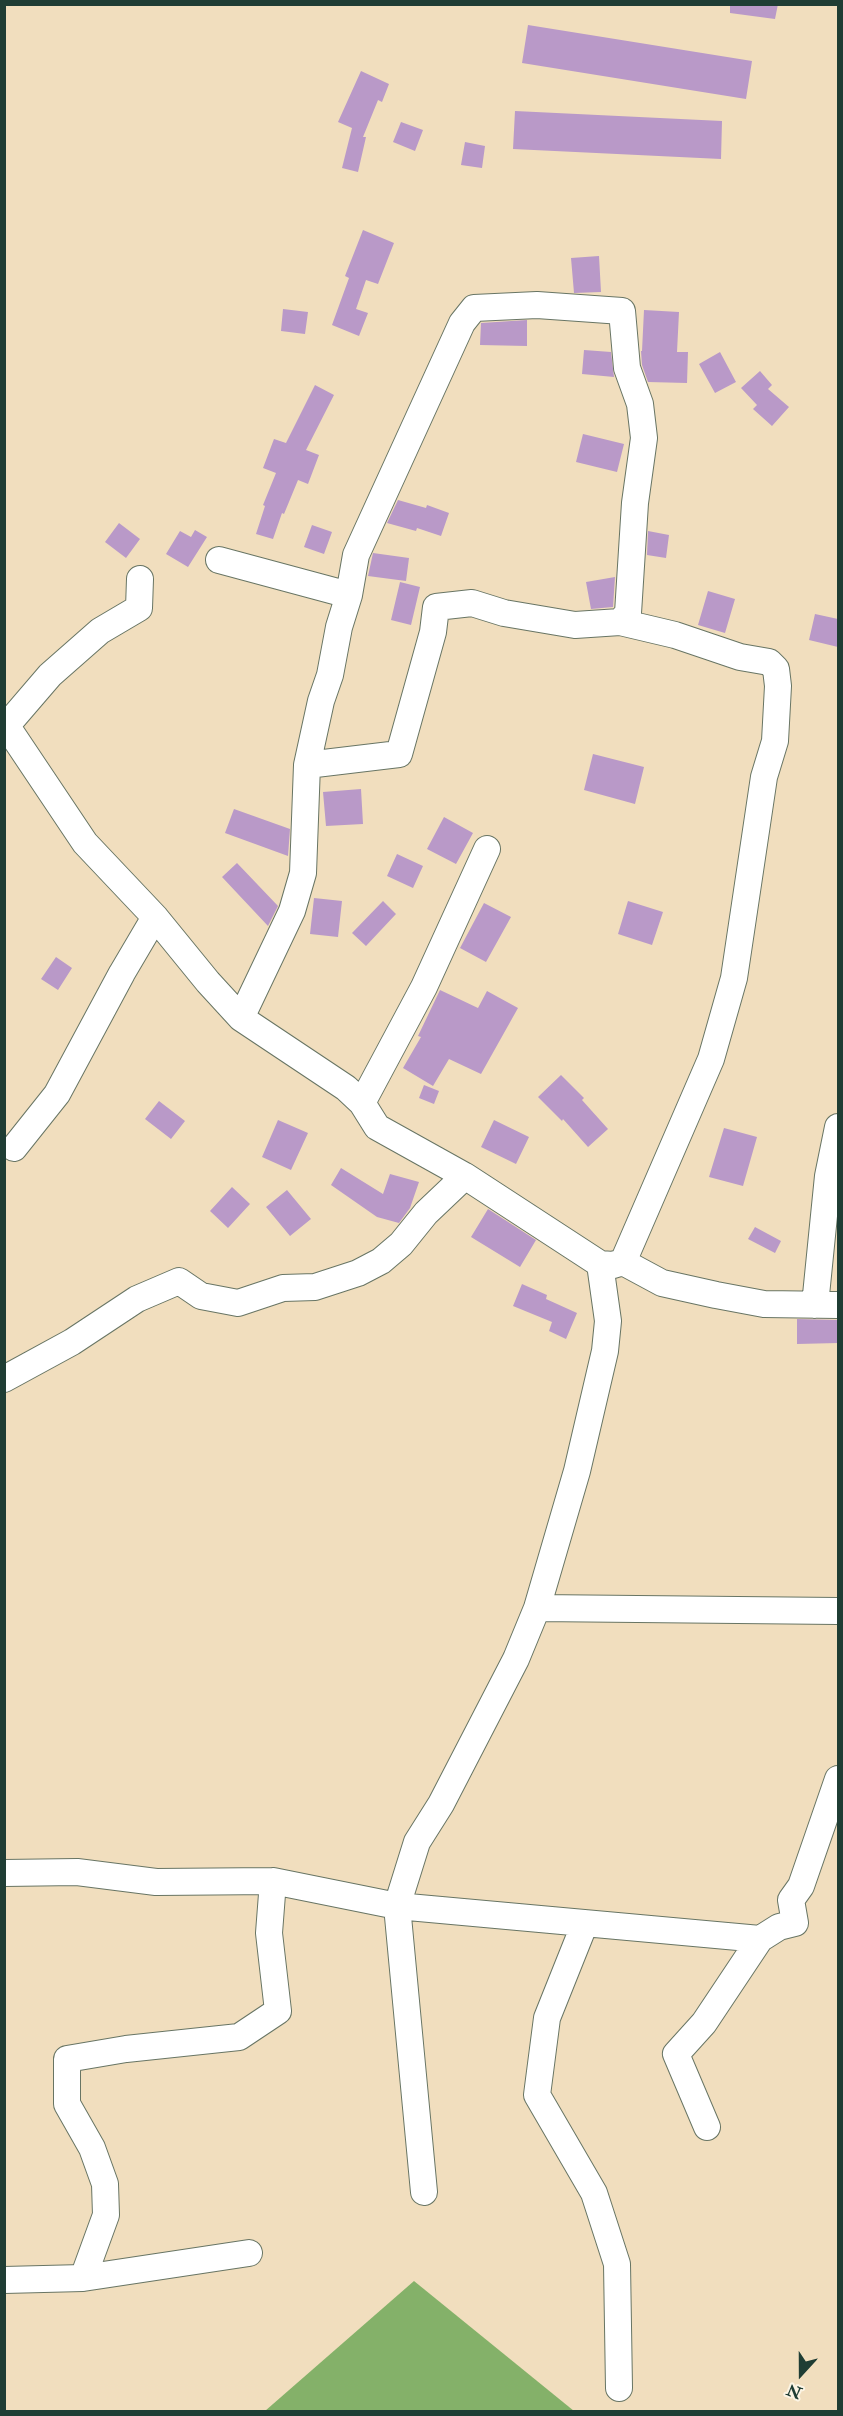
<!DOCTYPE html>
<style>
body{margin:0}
#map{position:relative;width:843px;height:2416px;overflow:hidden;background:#f1debe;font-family:"IM FELL Double Pica",serif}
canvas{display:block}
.frame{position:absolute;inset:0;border:6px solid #1f3d34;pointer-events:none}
.north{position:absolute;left:771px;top:2344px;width:60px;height:60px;-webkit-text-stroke:4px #fcf5e5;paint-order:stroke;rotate:201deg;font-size:16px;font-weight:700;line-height:24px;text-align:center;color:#1f3d34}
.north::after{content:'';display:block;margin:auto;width:21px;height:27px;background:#1f3d34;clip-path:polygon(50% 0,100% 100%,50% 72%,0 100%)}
</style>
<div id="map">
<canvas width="843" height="2416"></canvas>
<div class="frame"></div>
<div class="north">N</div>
</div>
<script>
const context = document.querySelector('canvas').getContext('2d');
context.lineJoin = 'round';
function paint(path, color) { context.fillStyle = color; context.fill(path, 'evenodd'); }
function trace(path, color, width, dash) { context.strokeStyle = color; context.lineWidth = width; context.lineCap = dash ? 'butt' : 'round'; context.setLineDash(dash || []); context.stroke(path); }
const forest = new Path2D(`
 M414 2281 574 2411H265Z`);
const building = new Path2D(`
 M730 4H778L775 19 730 13Z
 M528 25 752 61 746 99 522 63Z
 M361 71 389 84 382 102 378 100 363 137H366L358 172 342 168 352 128 338 122Z
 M515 111 722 121 721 159 513 149Z
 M401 122 423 130 415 151 393 142Z
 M465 142 485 146 482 168 461 165Z
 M363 230 394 243 378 284 366 280 356 309 368 313 359 336 332 325 349 278 345 276Z
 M599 256 601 292 574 293 571 258Z
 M283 309 308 312 305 334 281 331Z
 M644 310 679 312 677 352H688L687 383 648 382 642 365 641 351H642Z
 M527 320V346L480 345 481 323Z
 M584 350 611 352 614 377 582 374Z
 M720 352 736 382 715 393 699 364Z
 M760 371 772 385 768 389 789 407 772 426 753 409 757 405 741 388Z
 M315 385 334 395 306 450 319 455 308 484 298 480 284 514 282 513 273 539 256 534 265 506 263 505 276 473 263 468 274 439 286 443Z
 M583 434 624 444 617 472 576 462Z
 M398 500 426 508 427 505 449 513 441 536 417 528 416 531 387 523Z
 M119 523 140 539 126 558 105 542Z
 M312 525 332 532 324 554 304 547Z
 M195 530 207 537 188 567 166 554 180 531 191 537Z
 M648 531 669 535 666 558 647 555Z
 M373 553 409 558 406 581 368 576Z
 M615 577 613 607 591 609 586 582Z
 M400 582 420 587 411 625 391 620Z
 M708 591 735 599 725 633 698 625Z
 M815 614 838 619V647L809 640Z
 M593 754 644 767 635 804 584 790Z
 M361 789 363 824 326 826 323 792Z
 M234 809 290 829 288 856 225 833Z
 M444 817 473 833 456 864 427 849Z
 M397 854 423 866 413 888 387 876Z
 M237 863 278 906 268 926 222 877Z
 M314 898 342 901 338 937 310 934Z
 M383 901 396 914 366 946 352 933Z
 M628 901 663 912 652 945 618 934Z
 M484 903 511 917 486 962 460 948Z
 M56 957 72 968 58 990 41 979Z
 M440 990 478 1008 487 991 518 1008 481 1074 449 1059 433 1086 403 1068 421 1037 418 1036Z
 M561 1075 584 1098 582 1100 608 1129 588 1147 563 1119 562 1121 538 1097Z
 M424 1085 439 1091 434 1104 419 1098Z
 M159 1101 185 1121 171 1139 145 1119Z
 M278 1120 308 1133 291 1170 262 1157Z
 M494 1120 529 1137 516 1164 481 1147Z
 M724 1128 757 1137 743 1186 709 1177Z
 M341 1168 383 1194 390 1174 419 1182 410 1208 399 1223 377 1217 331 1185Z
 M232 1187 250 1204 228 1228 210 1211Z
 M287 1190 311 1219 290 1236 266 1207Z
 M488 1209 536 1240 520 1267 471 1237Z
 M755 1227 781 1241 775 1253 748 1239Z
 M522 1284 547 1295 546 1299 577 1313 566 1339 549 1331 552 1322 513 1306Z
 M797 1319 838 1320V1343L797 1344Z`);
const minor = new Path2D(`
 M219 560 349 595
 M4 722 85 843 155 917 208 982 241 1018 346 1088 362 1103 377 1127 465 1176 600 1264 613 1265 623 1262 662 1283 716 1295 764 1304 838 1305
 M7 725 50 675 100 631 139 608 140 579
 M307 765 399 754 433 632 436 607 472 603 504 613 575 625 620 622
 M241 1018 292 911 303 873 307 765 321 701 330 675 339 627 349 595 356 555 462 323 474 308 537 305 622 311 627 368 640 404 644 438 635 503 628 613 620 622 675 635 740 657 769 662 776 669 778 686 775 741 764 777 734 978 711 1059 623 1262
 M362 1103 424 987 487 849
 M14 1148 57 1094 122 973 155 917
 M815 1305 828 1176 838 1127
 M4 1379 72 1342 137 1299 179 1281 201 1296 238 1303 283 1288 315 1287 358 1273 381 1261 401 1244 426 1213 465 1176
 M537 1608 838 1611
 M4 1873 77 1872 156 1882 273 1881 397 1906 760 1939 779 1927 795 1923 791 1900 801 1886 838 1779
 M585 1923 547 2018 537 2095 594 2193 617 2264 619 2388
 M707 2127 676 2054 704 2023 760 1939
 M424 2192 397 1906 417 1842 441 1804 516 1659 537 1608 577 1471 605 1351 608 1321 600 1264
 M83 2278 106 2215 105 2184 92 2148 67 2104V2059L126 2049 239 2037 278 2011 269 1933 273 1881
 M4 2280 83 2278 249 2253`);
paint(forest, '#84b169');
paint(building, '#b999c8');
trace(minor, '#687564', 28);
trace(minor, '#fff', 26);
</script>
